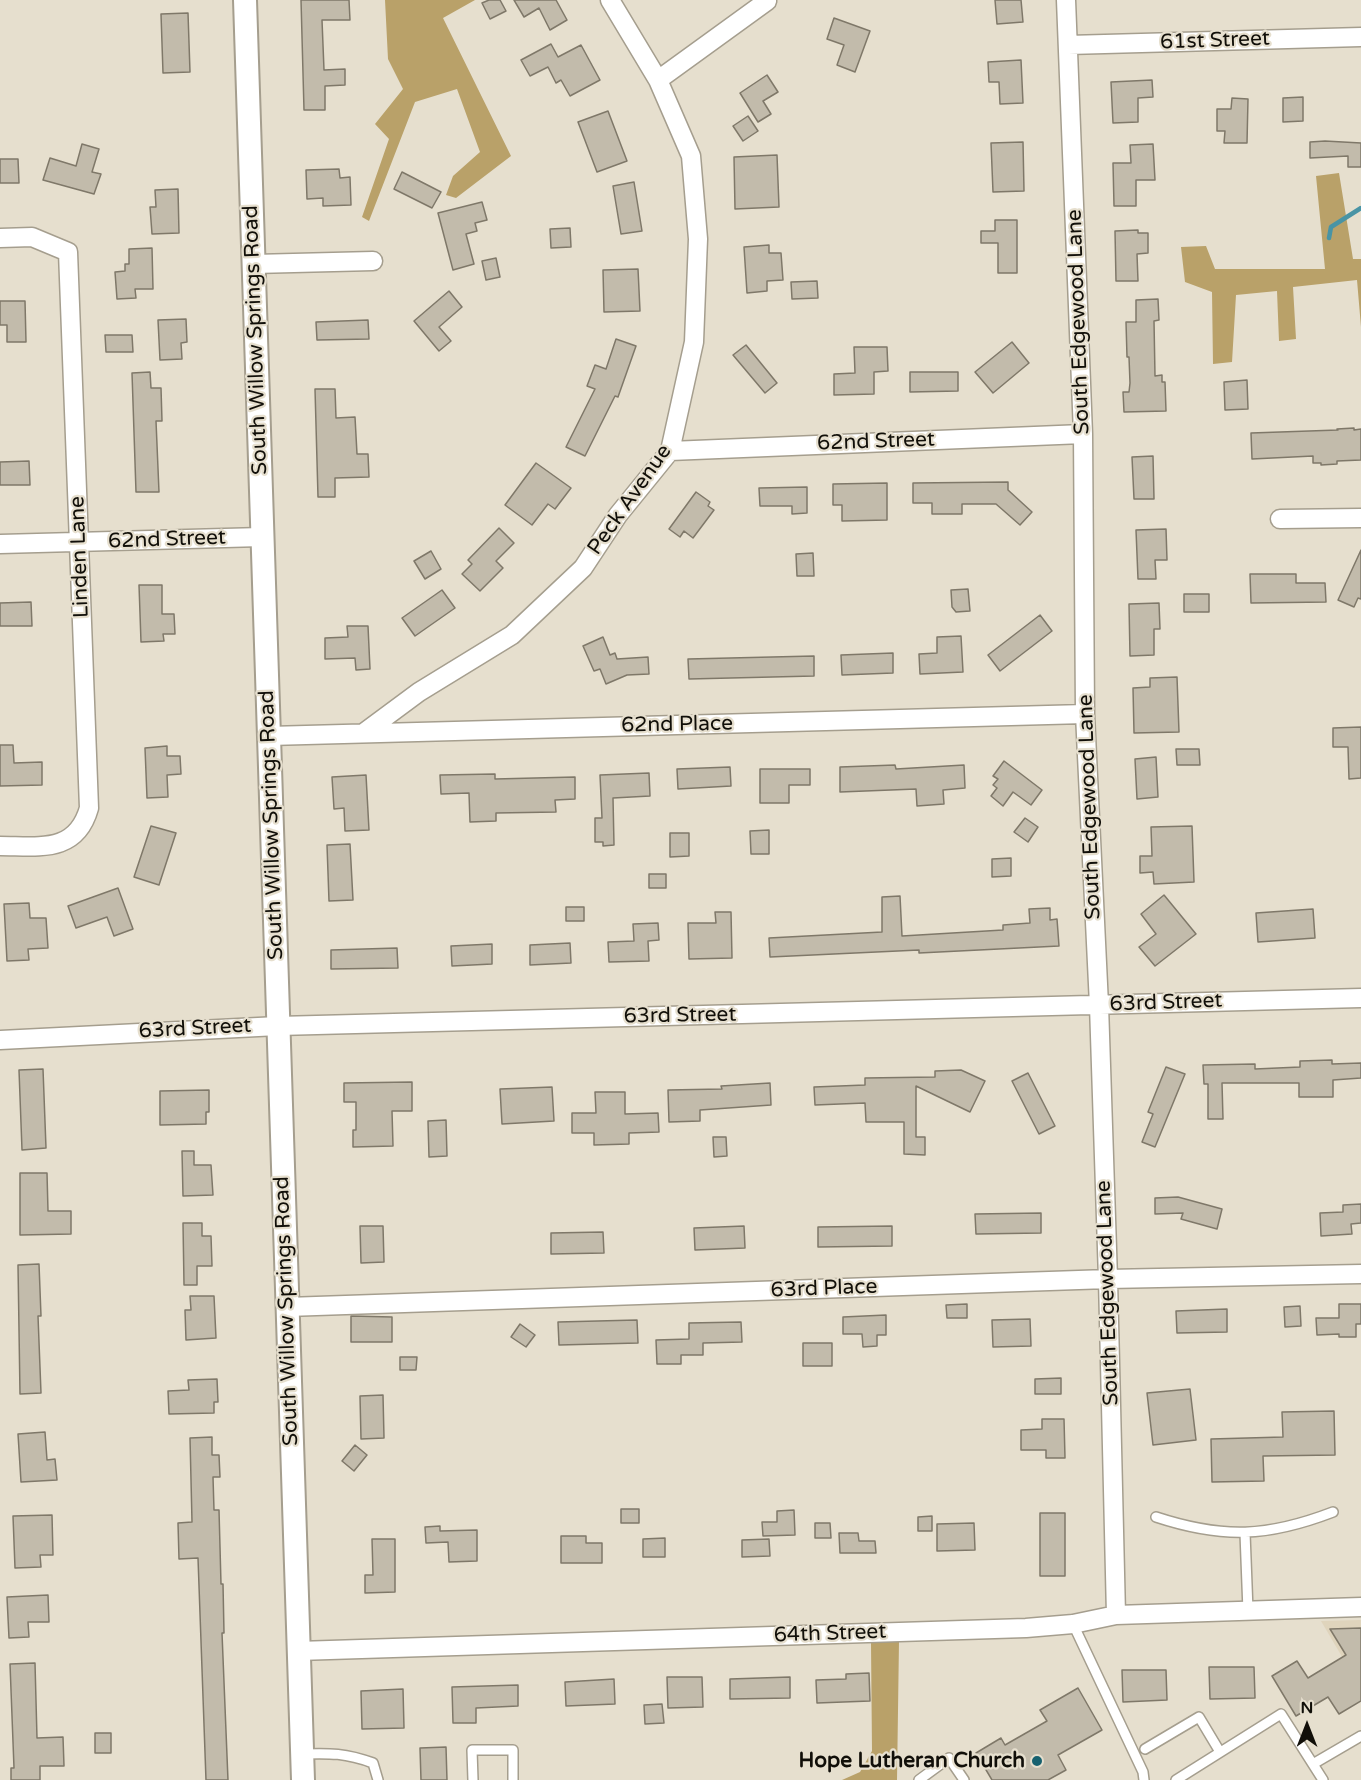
<!DOCTYPE html>
<style>
body{margin:0}
#map{position:relative;width:1361px;height:1780px;overflow:hidden;background:#e6dfce;font-family:"Varela Round",sans-serif}
canvas{display:block}
.north{position:absolute;left:1277px;top:1696px;width:60px;height:60px;-webkit-text-stroke:4px #e6dfce;paint-order:stroke;rotate:0deg;font-size:16px;font-weight:700;line-height:24px;text-align:center;color:#110f09}
.north::after{content:'';display:block;margin:auto;width:21px;height:27px;background:#110f09;clip-path:polygon(50% 0,100% 100%,50% 72%,0 100%)}
</style>
<div id="map">
<canvas width="1361" height="1780"></canvas>
<div class="north">N</div>
</div>
<script>
const context = document.querySelector('canvas').getContext('2d');
context.lineJoin = 'round';
function paint(path, color) { context.fillStyle = color; context.fill(path, 'evenodd'); }
function trace(path, color, width, dash) { context.strokeStyle = color; context.lineWidth = width; context.lineCap = dash ? 'butt' : 'round'; context.setLineDash(dash || []); context.stroke(path); }
function drawText(font, color, halo, rows, align = 'center') {
  context.font = font + ' "Varela Round",sans-serif'; context.lineWidth = 4.5; context.setLineDash([]); context.textBaseline = 'middle'; context.strokeStyle = halo; context.fillStyle = color; for (const [text, x, y, turn = 0] of rows) {
    context.save(); context.translate(x, y); context.rotate((+turn || 0) * Math.PI / 180); context.textAlign = isNaN(turn) ? turn : align; if (halo) context.strokeText(text, 0, 0); context.fillText(text, 0, 0); context.restore();
  }
}
const built = new Path2D(`
 M1361 1620V1689L1321 1621Z`);
const forest = new Path2D(`
 M385 0H475L443 18 511 156 456 198 446 195 453 176 480 152 457 89 415 102 369 221 362 217 389 139 375 124 403 89 388 59Z
 M1339 173 1353 259H1361V327L1357 280 1293 287 1296 339 1279 341 1277 291 1236 295 1232 362 1213 364 1212 292 1185 282 1181 247 1206 246 1215 269H1325L1316 176Z
 M899 1641 897 1780H842L860 1772 872 1751 871 1643Z`);
const stream = new Path2D(`
 M1329 238 1331 227 1361 208`);
const building = new Path2D(`
 M301 0H349L350 20H322L324 70 345 69V85L325 86V110H304Z
 M489 0H500L506 11 490 19 482 3Z
 M514 0H556L567 20 550 30 539 8 524 17Z
 M995 0H1021L1023 22 997 24Z
 M188 13 190 72 163 73 161 14Z
 M834 18 870 31 855 72 837 65 844 45 827 39Z
 M551 44 558 57 581 45 600 80 570 96 561 80 556 83 548 67 530 76 521 60Z
 M1021 60 1023 103 1000 104 999 82H989L988 62Z
 M767 75 778 92 763 101 771 114 758 122 740 93Z
 M1152 80 1153 97 1138 98V122L1113 123 1111 82Z
 M1303 97V121L1283 122V98Z
 M1232 98 1248 99 1247 143H1224L1225 131H1217V109H1231Z
 M608 111 627 161 597 172 578 122Z
 M748 116 758 131 743 141 733 126Z
 M1325 141 1361 143V167H1348V156L1310 158V142Z
 M1023 142 1024 191 993 192 991 143Z
 M82 144 99 149 92 172 101 174 94 194 43 180 50 158 76 166Z
 M1153 144 1155 180H1136V206H1114L1113 163H1131L1130 145Z
 M777 155 779 207 735 209 734 157Z
 M0 159H18L19 183H0Z
 M339 169 340 178 350 177 351 205 323 206V198L307 199 306 170Z
 M402 172 441 192 432 208 394 189Z
 M634 182 642 231 621 234 613 186Z
 M178 189 179 233 152 234 150 207H156L155 190Z
 M482 202 487 220 475 223 477 231 466 234 474 264 453 270 438 213Z
 M995 220H1017V273H998V243H981V231H995Z
 M570 228 571 247 551 248 550 229Z
 M1138 230V233H1148V253L1137 254 1138 281H1116L1115 231Z
 M769 245V253H781L783 280 767 281V291L747 293 744 247Z
 M152 248 153 289H135L136 298 117 299 115 272 125 271V264H129V249Z
 M496 258 500 277 486 280 482 261Z
 M638 269 640 311 604 312 603 270Z
 M817 281 818 298 792 299 791 282Z
 M449 291 462 307 439 327 451 341 439 351 414 321Z
 M1158 299 1159 320 1154 321 1155 376 1162 375V382H1165L1166 411 1124 412 1123 392H1129L1130 383 1129 357H1127L1126 322H1136V300Z
 M0 301H25L26 342H7V325H0Z
 M186 319 187 342 181 343 182 359 160 360 158 320Z
 M368 320 369 339 317 340 316 322Z
 M105 335H132L133 352H106Z
 M616 339 636 346 618 397 615 396 585 456 566 447 595 389 587 386 595 365 606 369Z
 M1012 342 1029 363 993 393 975 372Z
 M746 345 777 383 765 393 733 355Z
 M854 347H887L888 371 874 372V394L834 395V374L855 373Z
 M150 372 151 388H161L162 421H156L159 492H136L132 373Z
 M910 372H958V391L910 392Z
 M1247 380 1248 409 1225 410 1224 382Z
 M315 389H335L336 418 355 417 357 454H368L369 477 335 478V497H318Z
 M1354 428V430L1361 429V460L1337 461V464L1321 465V463H1313V456L1252 459 1251 433 1338 430 1337 429Z
 M1153 456 1154 499H1134L1132 457Z
 M29 461 30 485H0V462Z
 M536 463 571 488 555 509 548 504 532 525 505 505Z
 M1008 482V490L1032 512 1020 525 996 504H962V514H932V503H913V483Z
 M887 483V520L842 521V505H833V484Z
 M807 487V513L792 514V506H760L759 488Z
 M696 492 710 502 708 506 714 510 693 538 684 531 680 537 669 529Z
 M499 528 514 543 496 561 503 568 480 591 462 574 472 564 468 560Z
 M1166 529 1167 560H1155L1156 579H1138L1136 530Z
 M1361 550V599L1358 598 1354 607 1338 600Z
 M431 551 441 569 425 579 414 561Z
 M813 553 814 576H797L796 554Z
 M1250 574H1296V583H1325L1326 602 1251 603Z
 M139 585H162V614H174L175 634H163L164 641 141 642Z
 M968 589 970 611 956 612 952 607 951 590Z
 M442 590 455 608 415 636 402 618Z
 M1184 594H1209V612H1184Z
 M31 602 32 626H0V603Z
 M1159 603 1160 629H1154V655L1130 656 1129 604Z
 M1040 615 1052 631 1000 671 988 655Z
 M347 626H368L370 669 356 670 355 658 325 659V638L348 637Z
 M961 636 963 672 920 674 919 654 937 653V637Z
 M603 637 610 655 615 653 617 659 648 657 649 674 627 675 606 684 600 669 594 671 583 646Z
 M893 653V673L842 675 841 655Z
 M814 656V676L689 679 688 659Z
 M1177 677 1179 732 1134 733 1133 688 1150 687V678Z
 M1361 727V778L1349 779 1348 747H1333V728Z
 M0 745H13L14 763 42 762V785L0 786Z
 M167 746V756H180L181 774 167 775 168 797 147 798 145 748Z
 M1176 749H1199L1200 765H1177Z
 M1156 757 1158 797 1137 799 1135 759Z
 M1004 761 1042 790 1031 805 1013 792 1003 806 991 796 997 788 993 785 998 779 993 776Z
 M895 765 896 769 964 765 965 788 943 790 944 804 917 806 916 789 840 792V767Z
 M730 767 731 786 678 789 677 769Z
 M760 769H810V785H789V803H760Z
 M649 773 650 796 613 798 614 845 603 846V842H595V818H602L600 775Z
 M495 774V779L575 777V799L555 800 556 812 496 813V821L470 822 469 793 441 794 440 775Z
 M366 775 369 830 345 831 344 808 334 809 332 777Z
 M1025 818 1038 827 1028 842 1014 832Z
 M151 826 176 833 159 885 134 877Z
 M1192 826 1194 882 1154 884 1153 872 1140 873V856H1152L1151 827Z
 M769 830V854H751L750 831Z
 M670 833H689V856L670 857Z
 M350 844 353 900 329 901 327 845Z
 M1011 858V876L992 877V859Z
 M649 874H666V888H649Z
 M118 888 133 929 114 936 107 917 76 928 68 906Z
 M1164 895 1196 934 1155 966 1139 947 1156 934 1141 914Z
 M900 896 902 936 1003 930V925L1030 923 1029 909 1050 908V920L1057 919 1059 946 919 953V950L770 957 769 938 882 932V897Z
 M29 903 30 918H46L48 948 28 949 29 960 7 961 4 904Z
 M566 907H584V921H566Z
 M1313 909 1315 938 1258 942 1256 913Z
 M715 912H731L732 958 689 959 688 923H716Z
 M658 923 659 940 648 941 649 961 609 962 608 942 634 941 633 924Z
 M570 943 571 963 530 965V945Z
 M492 944V964L452 966 451 946Z
 M397 948 398 968 331 969V950Z
 M1332 1060V1064L1361 1063V1078L1333 1080V1097H1299V1083H1222L1223 1119H1208V1084H1204L1203 1065 1255 1064V1069L1300 1067V1061Z
 M1166 1067 1185 1074 1155 1147 1142 1142 1153 1114 1148 1112Z
 M43 1069 46 1148 22 1150 19 1070Z
 M961 1070 985 1081 970 1112 916 1086V1137H925V1155L904 1154V1122H866L865 1103 815 1105 814 1087 865 1085V1078L935 1077V1071Z
 M1028 1073 1055 1126 1039 1134 1012 1081Z
 M412 1082V1111H392L393 1146 353 1147V1130H356V1102H344V1083Z
 M770 1083 771 1105 700 1110V1121L669 1122 668 1090 722 1089 721 1086Z
 M552 1087 554 1121 502 1124 500 1089Z
 M209 1090V1112H206V1124L160 1125V1091Z
 M595 1092H625V1114L658 1113 659 1132 629 1133V1144L594 1145V1133H572V1113H596Z
 M446 1120 447 1156 429 1157 428 1121Z
 M713 1137H726L727 1156 714 1157Z
 M182 1151H194V1165H211L213 1195 183 1196Z
 M20 1173H47L48 1211H71V1234L20 1235Z
 M1178 1197 1222 1209 1217 1229 1181 1219 1183 1213 1155 1214V1198Z
 M1361 1204V1223L1351 1224 1352 1234 1321 1236 1320 1213 1343 1212V1205Z
 M1041 1213V1233L976 1234 975 1214Z
 M183 1223H202V1236H211L212 1266H197V1285H184Z
 M360 1226H383L384 1262 361 1263Z
 M744 1226 745 1248 695 1250 694 1228Z
 M892 1226V1246L818 1247V1227Z
 M603 1232 604 1253 551 1254V1233Z
 M39 1264 41 1316H38L41 1393 20 1394 18 1265Z
 M190 1296H214L216 1338 186 1340 185 1310H191Z
 M967 1304V1318H947L946 1305Z
 M1339 1304H1361V1324H1356V1337H1339V1334L1317 1335 1316 1318H1339Z
 M1300 1306 1301 1326 1285 1327 1284 1307Z
 M1227 1309V1332L1177 1333 1176 1311Z
 M886 1315V1335H877V1346L863 1347 862 1334H843V1317Z
 M351 1316 392 1317V1342H351Z
 M1030 1319 1031 1346 993 1347 992 1320Z
 M637 1320 638 1343 559 1345 558 1322Z
 M741 1322 742 1342 703 1343V1355H681V1364H657L656 1340 689 1339V1323Z
 M520 1324 535 1335 526 1347 511 1337Z
 M803 1343H832V1366H803Z
 M400 1357H417L416 1370H400Z
 M1061 1378V1394H1035V1379Z
 M217 1379 218 1402H214V1413L169 1414 168 1391 189 1390 188 1380Z
 M1190 1389 1196 1440 1153 1445 1147 1393Z
 M383 1395 384 1438 361 1439 360 1396Z
 M1334 1411 1335 1455 1263 1456 1264 1481 1212 1482 1211 1439 1283 1437 1282 1412Z
 M1042 1419H1064L1065 1458H1046V1450H1021V1430L1042 1429Z
 M45 1432 47 1460 55 1459 57 1480 21 1482 18 1434Z
 M212 1437V1455H219L220 1477H213L214 1510H219L221 1584H223L224 1633H222L228 1780H206L198 1558 179 1559 178 1523 192 1522 190 1438Z
 M355 1445 367 1455 354 1471 342 1461Z
 M621 1509H639V1523H621Z
 M794 1510 795 1535 763 1536 762 1522H777V1511Z
 M1040 1513H1065V1576H1040Z
 M52 1515 53 1555H40L41 1567 15 1568 13 1516Z
 M932 1516V1531H918V1517Z
 M815 1523H830L831 1538H815Z
 M974 1523 975 1550 937 1551V1524Z
 M440 1526V1531L477 1530V1561L449 1562 448 1542 426 1543 425 1527Z
 M839 1533H858L859 1541H875L876 1553H840Z
 M561 1536H586V1543H602V1563H561Z
 M665 1538V1557H643V1539Z
 M372 1539H395V1592L365 1593V1575H373Z
 M769 1539 770 1556 742 1557V1540Z
 M48 1595 49 1622H28L29 1637 9 1638 7 1597Z
 M1361 1628V1701L1339 1714 1328 1697 1296 1716 1272 1676 1297 1661 1308 1678 1346 1655 1330 1629Z
 M35 1663 37 1738 63 1737 64 1766H40V1780H11V1768H14L10 1664Z
 M1209 1667H1254L1255 1698 1210 1699Z
 M1122 1670H1166L1167 1700 1123 1702Z
 M869 1673 870 1701 817 1703 816 1680 846 1679V1674Z
 M667 1677H702L703 1707 668 1708Z
 M790 1677V1698L730 1699V1679Z
 M614 1679 615 1704 566 1706 565 1682Z
 M518 1685V1706L476 1708V1723H453L452 1687Z
 M1078 1688 1102 1730 1058 1755 1066 1770 1048 1780H992L976 1753 1001 1738 1005 1745 1047 1721 1040 1710Z
 M403 1689 404 1728 362 1729 361 1691Z
 M662 1704 664 1723 645 1724 644 1705Z
 M95 1733H111V1753H95Z
 M446 1747 447 1780H421L420 1748Z`);
const service = new Path2D(`
 M1156 1517C1223 1539 1268 1537 1333 1512
 M1245 1533 1248 1611
 M1073 1624 1143 1772 1144 1780
 M1145 1749 1199 1717 1220 1752
 M302 1754C330 1753 346 1753 373 1763L378 1780
 M1313 1764 1361 1736
 M473 1780 472 1750H513V1780
 M919 1780 949 1758 964 1780
 M1176 1780 1281 1714 1323 1780`);
const minor = new Path2D(`
 M1066 0 1083 434 1085 714 1099 1005 1108 1279 1116 1615
 M1068 45 1361 37
 M658 80 767 1
 M0 238 32 237 68 252 89 808C76 854 39 846 0 846
 M254 264 373 261
 M670 451 1083 434
 M1280 519 1361 518
 M0 544 262 537
 M365 732 419 692 512 635 583 568 618 515 670 451 694 342 698 239 691 156 658 80 610 0
 M269 736 1085 714
 M0 1040 278 1026 1361 998
 M287 1307 1108 1279 1361 1274
 M298 1651 1026 1628 1073 1624 1116 1615 1361 1607`);
const tertiary = new Path2D(`
 M245 0 303 1780`);
const markers = [
 [1037,1761,6,"#17616f"]
];
const streetNames = [
 ["61st Street",1215,41,-2],
 ["South Edgewood Lane",1079,322,-92],
 ["South Willow Springs Road",256,340,-92],
 ["62nd Street",876,442,-2],
 ["Peck Avenue",630,500,-55],
 ["62nd Street",167,540,-2],
 ["Linden Lane",80,557,-92],
 ["62nd Place",677,725,-1],
 ["South Edgewood Lane",1090,807,-92],
 ["South Willow Springs Road",272,825,-92],
 ["63rd Street",1166,1003,-2],
 ["63rd Street",680,1016,-1],
 ["63rd Street",195,1029,-3],
 ["63rd Place",824,1289,-2],
 ["South Edgewood Lane",1108,1293,-92],
 ["South Willow Springs Road",287,1311,-92],
 ["64th Street",830,1634,-2]
];
const poiNames = [
 ["Hope Lutheran Church",1025,1761]
];
paint(built, '#dfd4bc');
paint(forest, '#b9a169');
trace(stream, '#4994a5', 4.5);
paint(building, '#c2bbab');
trace(building, '#7f7869', 1.5);
trace(service, '#a59e8e', 12);
trace(minor, '#a59e8e', 21);
trace(tertiary, '#a59e8e', 26);
trace(service, '#fff', 9);
trace(minor, '#fff', 18);
trace(tertiary, '#fff', 22);
for (const [x, y, r, color] of markers) { const dot = new Path2D(); dot.arc(x, y, r, 0, 2 * Math.PI); context.fillStyle = color; context.fill(dot); trace(dot, '#e6dfce', 2); }
drawText('21px', '#110f09', '#e6dfce', streetNames);
drawText('bold 21px', '#110f09', '#e6dfce', poiNames, 'right');
</script>
